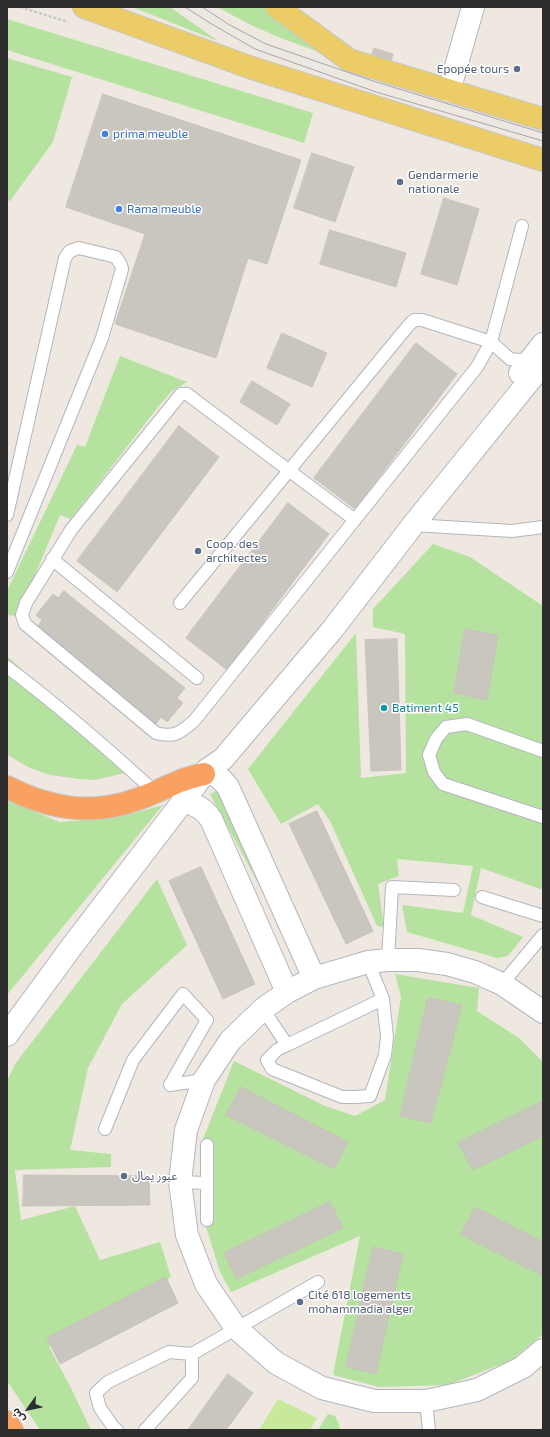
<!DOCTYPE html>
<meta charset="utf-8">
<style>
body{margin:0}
#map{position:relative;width:550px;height:1437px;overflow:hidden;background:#eee8e0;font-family:"Exo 2","Noto Sans Arabic",sans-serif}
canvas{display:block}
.frame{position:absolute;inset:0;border:8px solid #2d2d2d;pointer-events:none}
.north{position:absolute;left:8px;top:1389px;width:40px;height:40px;-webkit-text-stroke:3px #fff;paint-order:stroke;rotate:237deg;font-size:11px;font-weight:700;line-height:16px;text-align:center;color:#2d2d2d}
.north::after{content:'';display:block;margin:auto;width:14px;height:18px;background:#2d2d2d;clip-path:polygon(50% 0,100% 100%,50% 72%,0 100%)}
</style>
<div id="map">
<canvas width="550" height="1437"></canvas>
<div class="frame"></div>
<div class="north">ش</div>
</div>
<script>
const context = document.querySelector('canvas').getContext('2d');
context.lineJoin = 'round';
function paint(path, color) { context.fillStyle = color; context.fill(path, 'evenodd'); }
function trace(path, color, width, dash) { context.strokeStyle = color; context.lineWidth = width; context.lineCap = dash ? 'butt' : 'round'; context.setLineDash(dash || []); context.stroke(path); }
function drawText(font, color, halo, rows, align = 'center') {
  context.font = font + ' "Exo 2","Noto Sans Arabic",sans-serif'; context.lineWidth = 3; context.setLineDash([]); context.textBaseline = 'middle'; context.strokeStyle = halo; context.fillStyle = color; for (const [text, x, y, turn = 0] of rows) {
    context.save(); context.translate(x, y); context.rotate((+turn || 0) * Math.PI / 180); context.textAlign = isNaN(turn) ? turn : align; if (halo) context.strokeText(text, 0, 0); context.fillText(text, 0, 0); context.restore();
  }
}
const green = new Path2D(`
 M132 7H170L218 41Z
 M217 7H264L298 28 335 58 283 39 253 26Z
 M7 19 313 113 304 143 7 50Z
 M7 58 72 77 53 142 10 201 7 200Z
 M120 356 187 382 172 391 158 407 71 519 60 515 18 616 7 615V591L77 445 85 447Z
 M433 544 470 557 543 606V890L481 868 471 915 523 937 508 956 497 958 407 932 402 905 463 913 473 866 397 859 399 876 378 884 384 927 377 926 330 821 318 804 281 824 248 769 356 633 361 778 406 773 405 634 373 627V609Z
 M7 656 133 771 95 780 80 779 50 775 30 768 9 756 7 754Z
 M217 791 312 969 306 972 210 794Z
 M7 799 59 822 119 817 163 805 7 995Z
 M157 879 187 945 122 1004 88 1068 70 1150 111 1154V1167L15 1170 21 1220 75 1206 100 1260 160 1242 171 1277 49 1347 71 1388 91 1430H40L7 1381V1081L15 1064Z
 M395 974 479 988 477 1011 519 1038 543 1062V1334L512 1360 448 1385 379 1387 333 1375 360 1236 231 1292 220 1272 200 1207 203 1139 234 1061 325 1106 355 1116 385 1100 401 997Z
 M328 1414 335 1416 339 1424 340 1430H318Z`);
const pitch = new Path2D(`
 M278 1399 317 1418 310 1430H259Z`);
const building = new Path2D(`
 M374 48 393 54 390 65 371 59Z
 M103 94 301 160 267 264 248 258 216 358 115 324 145 234 66 207Z
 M312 153 354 167 335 222 294 208Z
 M444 198 479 209 457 285 421 274Z
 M330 230 406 253 396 287 320 264Z
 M282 333 327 353 312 387 267 368Z
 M416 343 457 374 355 509 314 478Z
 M252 381 290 404 277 425 240 402Z
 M179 426 219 457 117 592 77 561Z
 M288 503 329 534 227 670 186 638Z
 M64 591 185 688 177 698 183 703 167 722 161 717 156 724 37 628 42 620 36 615 53 594 58 598Z
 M465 629 498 635 487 700 454 693Z
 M397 639 401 770 371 771 365 640Z
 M317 811 373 931 346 944 289 824Z
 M201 867 255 984 223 999 169 881Z
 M428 998 462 1005 431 1123 400 1116Z
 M241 1087 348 1142 334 1169 226 1115Z
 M543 1101V1136L473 1170 458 1143Z
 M24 1175 149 1176 150 1205 23 1206Z
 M330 1202 343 1228 236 1279 224 1253Z
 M475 1207 543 1242V1276L461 1235Z
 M373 1247 403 1254 376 1374 346 1367Z
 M166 1277 178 1303 60 1364 47 1338Z
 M228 1374 253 1393 226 1430H188Z`);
const path = new Path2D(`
 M20 7 68 22`);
const service = new Path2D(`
 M7 515 65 258 70 251 79 248 116 257 121 265 122 269 102 338 7 572
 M355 520 187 394H181L71 530 26 603 22 615 25 624 156 733C174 738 180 733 194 721L477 367 491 342 522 226
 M413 525 512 531 543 527
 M52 559 197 678
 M180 603 408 326 414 320H422L491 342 510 359 529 361
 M7 667C59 706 107 748 155 792
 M543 751 467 724 446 727 436 739 429 755 434 772 443 784 543 817
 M482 897 543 916
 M388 960 392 887 454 890
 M502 984 543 935
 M263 1009 287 1045 383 999
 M287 1045 277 1050 267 1060 272 1069 342 1097H355L370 1096 385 1055 387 1037 383 999 368 962
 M105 1129 133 1060 183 994 207 1020 170 1085 204 1080
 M180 1182 207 1183
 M207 1220V1145
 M426 1401 429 1430
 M117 1430 114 1428 100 1408 96 1393 108 1382 169 1352 192 1354 318 1282
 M145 1430 192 1378V1354`);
const minor = new Path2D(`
 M449 91 473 7
 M207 770 221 779 228 787 314 978
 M183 801C195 805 204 808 211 819L287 992
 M543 1012 502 984 475 972 447 964 418 960H388L368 962 314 978 287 992 263 1009 230 1041 204 1080 186 1130 180 1182 187 1235 206 1284 236 1328 276 1363 322 1388 374 1401H426L477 1390 523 1367 543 1350`);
const tertiary = new Path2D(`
 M520 373 543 344
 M7 1035 73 945 207 770 223 759 332 630 413 525 543 364`);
const primary = new Path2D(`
 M84 7 252 68 543 160
 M277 7 349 60 543 119`);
const motorway = new Path2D(`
 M7 787C50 809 92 816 138 799 152 794 166 787 180 781 188 778 196 776 204 774
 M7 1422 12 1430`);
const tram = new Path2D(`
 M185 7 210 23 255 49 376 92 543 141
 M202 7 228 24 266 44 373 81 543 133`);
const markers = [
 [517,69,4,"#5c6f8a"],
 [105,134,4,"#3f7fe0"],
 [400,182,4,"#5c6f8a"],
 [119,209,4,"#3f7fe0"],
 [198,551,4,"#5c6f8a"],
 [384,708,4,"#0f9aa8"],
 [124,1176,4,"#5c6f8a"],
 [300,1302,4,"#5c6f8a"]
];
const serviceNames = [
 ["Epopée tours",509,69,"right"],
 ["Gendarmerie",408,175],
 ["nationale",408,189],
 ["Coop. des",206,544],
 ["architectes",206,558],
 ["عبور يمال",132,1176],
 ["Cité 618 logements",308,1295],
 ["mohammadia alger",308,1309]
];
const shopNames = [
 ["prima meuble",113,134],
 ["Rama meuble",127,209]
];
const cultureNames = [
 ["Batiment 45",392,708]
];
paint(green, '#b6e29f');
paint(pitch, '#c8e89b');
paint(building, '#c9c5bf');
trace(building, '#c9c3b9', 1);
trace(service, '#b3b6bf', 14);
trace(minor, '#b3b6bf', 24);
trace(tertiary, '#b3b6bf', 24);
trace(primary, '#c8c8c8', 24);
trace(motorway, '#c8c8c8', 24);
trace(path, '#c8c8c8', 2.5, [3, 2]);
trace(service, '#fff', 12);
trace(minor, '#fff', 22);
trace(tertiary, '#fff', 22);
trace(primary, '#eccc66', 22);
trace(motorway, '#f8a160', 22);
trace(tram, '#a2a5b6', 1);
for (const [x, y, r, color] of markers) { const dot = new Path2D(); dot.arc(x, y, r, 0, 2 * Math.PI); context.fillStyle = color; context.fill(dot); trace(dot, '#fff', 1.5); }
drawText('12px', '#4e5e75', '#fff', serviceNames, 'left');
drawText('12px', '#366cbe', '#fff', shopNames, 'left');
drawText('12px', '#0d838f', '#fff', cultureNames, 'left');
</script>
